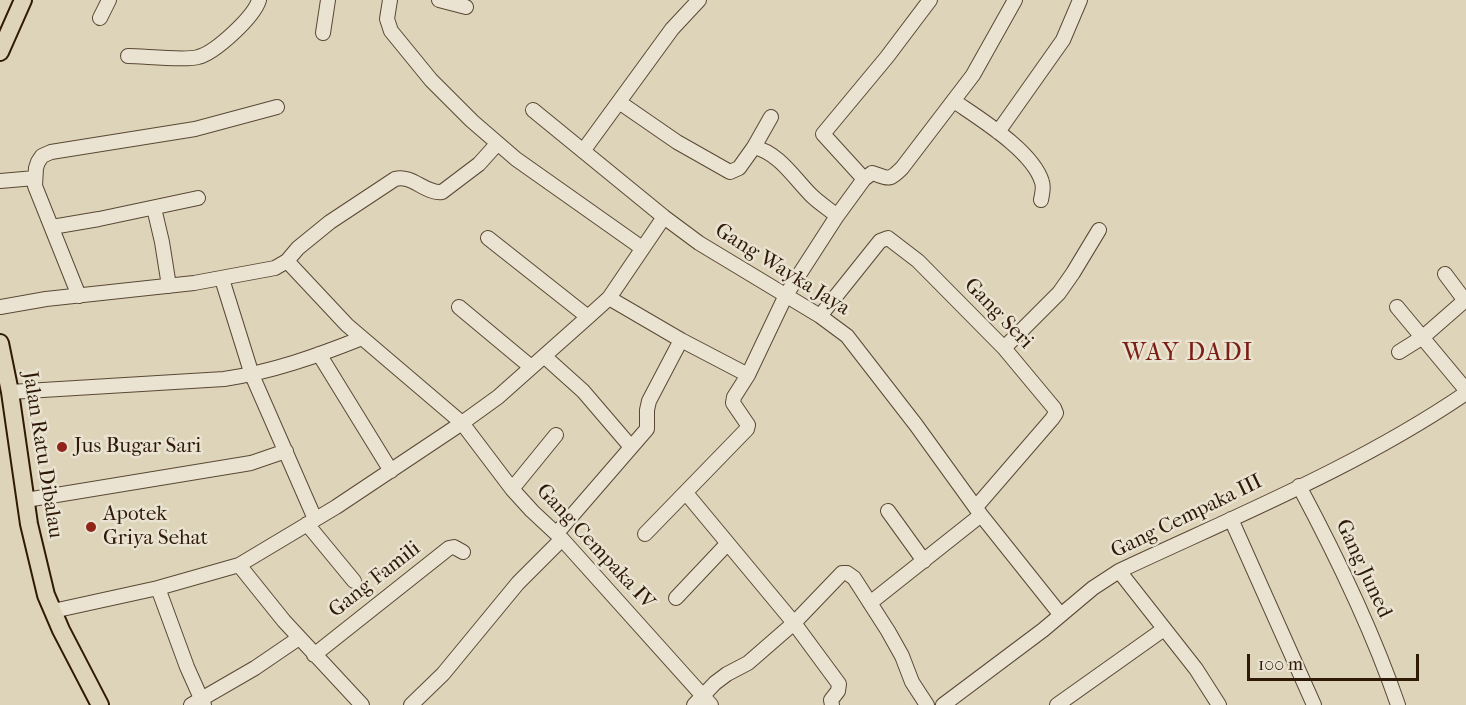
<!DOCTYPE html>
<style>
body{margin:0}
#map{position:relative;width:1466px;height:705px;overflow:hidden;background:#ded4b9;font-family:"IM FELL French Canon",serif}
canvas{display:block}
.scale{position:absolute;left:1247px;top:654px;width:172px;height:27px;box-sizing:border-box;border:3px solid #2e1a07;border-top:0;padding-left:8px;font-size:18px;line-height:21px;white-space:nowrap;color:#2e1a07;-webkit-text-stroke:4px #eae3d2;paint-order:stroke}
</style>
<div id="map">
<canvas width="1466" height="705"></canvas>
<div class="scale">100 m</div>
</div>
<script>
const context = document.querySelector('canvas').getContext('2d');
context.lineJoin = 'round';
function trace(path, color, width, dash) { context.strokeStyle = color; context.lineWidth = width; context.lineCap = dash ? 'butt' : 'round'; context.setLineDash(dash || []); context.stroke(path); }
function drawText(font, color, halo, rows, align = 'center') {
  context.font = font + ' "IM FELL French Canon",serif'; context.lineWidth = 5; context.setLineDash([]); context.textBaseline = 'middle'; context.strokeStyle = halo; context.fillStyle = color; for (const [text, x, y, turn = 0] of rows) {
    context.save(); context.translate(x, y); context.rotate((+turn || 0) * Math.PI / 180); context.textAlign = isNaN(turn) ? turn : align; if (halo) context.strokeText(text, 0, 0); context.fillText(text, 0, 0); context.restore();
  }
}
const minor = new Path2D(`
 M390 0 387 19 391 31 431 80 472 121 516 159 642 248
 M439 0 466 7
 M100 18 109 0
 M323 33 328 0
 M128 56C143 56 186 61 198 57 215 53 254 17 259 0
 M954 101C980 119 1033 151 1042 182 1044 188 1042 194 1041 200
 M619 102 677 142 730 172 739 168 754 147C779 153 794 178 811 195 819 203 829 209 837 216
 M533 110 664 217 699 243 820 316 847 336 916 425 981 515 1060 614
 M998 132 1063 40 1080 0
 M754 147 771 117
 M583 151 672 29 699 0
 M864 179 823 134 887 57 930 0
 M0 181 35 178
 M154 208 162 242 169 286
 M52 227 99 219 198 198
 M488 238 588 317
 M287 261 347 325 462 423 512 489 532 511 562 539 711 705
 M222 279 252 375 315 519
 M79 296 35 186 36 168 38 162 42 156 51 152 195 129 277 107
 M609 298 681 340 748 375
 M0 307 46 299 194 283 275 268 287 261 298 248 330 222 395 179C412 174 425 194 442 192L479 164 497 144
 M459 307 531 367
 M1397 307 1466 390
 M820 316 880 241 888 238 918 261 1004 348 1054 408 1056 413 1052 419 976 507
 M1004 348 1059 293 1073 273 1099 230
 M1399 352 1423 337 1463 302V298L1445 274
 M319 354 391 471
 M544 356 583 391 631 447
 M10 392 224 379C272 372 317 356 362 338
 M1299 486C1337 557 1372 629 1398 705
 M512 489 556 435
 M686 493 794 623 839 684 838 691 831 700 832 705
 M26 500 251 463 286 451
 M888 511 924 561
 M1231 519 1314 705
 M307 524 354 581
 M557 533 647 429V410L649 401 681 340
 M645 534 747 429 748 425 733 403 734 397 748 375 786 295 837 216 864 179 872 173C889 178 888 182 902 168L973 75 1015 0
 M239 565 284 621 362 705
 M1119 571 1196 669 1219 705
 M158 588 187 667 204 705
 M676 598 727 544
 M870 603 981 515
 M53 611 158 588 239 565 336 507 462 423 498 397 588 317 609 298 664 217
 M314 655 449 548 454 547 463 552
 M191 705 255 668 299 638
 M411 705 443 674 518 583 562 539
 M694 705 715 683 727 674 748 663 794 623 842 573H847L854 578 888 631 902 656 912 682 927 705
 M943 705 1043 630 1093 588 1119 571C1236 516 1359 466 1466 393
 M1057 705 1164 629`);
const major = new Path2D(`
 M0 52 23 0
 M0 343 10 392 29 524 46 595 61 630 100 705`);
const markers = [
 [62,447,6,"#8f2418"],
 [91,527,6,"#8f2418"]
];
const streetNames = [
 ["Gang Wayka Jaya",782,270,32],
 ["Gang Seri",998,314,46],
 ["Jalan Ratu Dibalau",42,455,81],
 ["Gang Cempaka III",1187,517,-26],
 ["Gang Cempaka IV",595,547,47],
 ["Gang Juned",1363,569,65],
 ["Gang Famili",375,580,-38]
];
const poiNames = [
 ["Jus Bugar Sari",74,447],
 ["Apotek",103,515],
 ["Griya Sehat",103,539]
];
const quarterNames = [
 ["WAY DADI",1188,354]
];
trace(minor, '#5a4834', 16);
trace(major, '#2e1a07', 20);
trace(minor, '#eae3d2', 14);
trace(major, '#ded4b9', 16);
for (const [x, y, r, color] of markers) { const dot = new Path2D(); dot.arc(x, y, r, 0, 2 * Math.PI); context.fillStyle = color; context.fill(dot); trace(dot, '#eae3d2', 2); }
drawText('21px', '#2e1a07', '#eae3d2', streetNames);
drawText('21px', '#2e1a07', '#eae3d2', poiNames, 'left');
context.letterSpacing = '1.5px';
drawText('24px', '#7a1f14', '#eae3d2', quarterNames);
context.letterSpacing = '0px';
</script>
